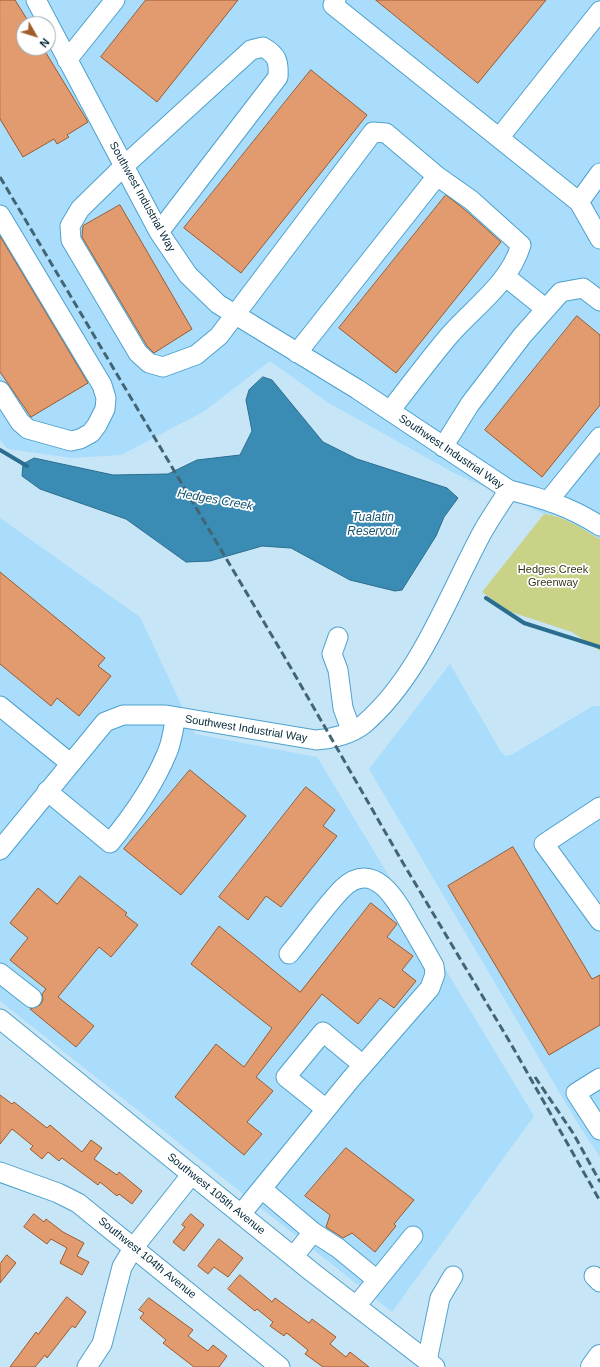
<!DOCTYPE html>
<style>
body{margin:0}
#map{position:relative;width:600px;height:1367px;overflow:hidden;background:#c6e5f7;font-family:Helvetica,sans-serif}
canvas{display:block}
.north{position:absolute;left:16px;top:16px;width:40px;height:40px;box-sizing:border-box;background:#fff;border:1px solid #99a8af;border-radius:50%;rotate:129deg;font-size:11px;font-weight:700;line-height:16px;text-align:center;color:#012637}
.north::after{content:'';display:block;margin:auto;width:14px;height:18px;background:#a05c2c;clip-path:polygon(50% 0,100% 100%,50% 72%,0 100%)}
</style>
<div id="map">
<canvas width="600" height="1367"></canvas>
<div class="north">N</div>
</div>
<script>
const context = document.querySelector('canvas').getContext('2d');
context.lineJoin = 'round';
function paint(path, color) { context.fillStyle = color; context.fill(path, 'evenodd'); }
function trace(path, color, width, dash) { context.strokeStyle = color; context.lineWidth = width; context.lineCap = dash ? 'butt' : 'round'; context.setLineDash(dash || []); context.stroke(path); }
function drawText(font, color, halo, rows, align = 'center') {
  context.font = font + ' Helvetica,sans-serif'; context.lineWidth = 3.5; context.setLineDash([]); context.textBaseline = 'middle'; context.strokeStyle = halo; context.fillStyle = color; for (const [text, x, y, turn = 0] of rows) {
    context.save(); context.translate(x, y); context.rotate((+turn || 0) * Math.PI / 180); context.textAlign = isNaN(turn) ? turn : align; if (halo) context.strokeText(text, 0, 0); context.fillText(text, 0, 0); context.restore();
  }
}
const built = new Path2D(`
 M0 0H600V539L565 519 555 515 544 514 454 473 327 402 270 361 203 412 121 455 72 458 8 449 0 440ZM24 24H48V48H24Z
 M0 518 140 617 195 734 317 757 534 1116 392 1312 0 1001Z
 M450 664 501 752 506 756 513 754 593 706H600V1157L575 1119 369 769Z`);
const green = new Path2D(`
 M544 514C565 516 582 529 600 539V651L572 632 508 611 482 592Z`);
const water = new Path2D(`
 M263 377 272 380 323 442 357 459 447 488 458 498 444 517 436 536 402 590 395 591 350 580 291 548 262 546 210 561 186 562 126 519 40 489 22 476 23 464 34 458 113 475 168 474 197 460 240 455 252 431 246 400 249 390Z`);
const stream = new Path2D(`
 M0 450 27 466
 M486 598 524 623 600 647`);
const building = new Path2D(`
 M0 0H15L30 24H24V48H43L88 122 67 135 69 137 57 144 54 139 23 157 0 119Z
 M146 0H238L157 102 101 57Z
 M376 0H546L478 83Z
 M311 70 367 115 241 273 184 228Z
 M446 195 464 209 501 242 396 373 339 328Z
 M120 205 192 329 154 353 147 346 82 237 83 226Z
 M0 236 88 383 31 417 0 372Z
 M577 316 600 335V405L542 477 485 430Z
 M0 572 105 658 98 666 111 676 79 716 57 698 51 706 0 664Z
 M190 770 246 816 181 895 124 849Z
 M306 787 335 810 323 826 337 836 281 907 266 896 248 920 219 897Z
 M513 847 592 979 600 975V1025L549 1055 448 886Z
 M80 876 127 913 125 915 138 925 111 957 99 947 58 997 94 1026 76 1047 30 1009 40 1005 43 1000 42 994 46 989 10 960 28 938 10 923 38 888 57 904Z
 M371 903 397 924 387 937 413 956 402 970 416 981 394 1008 380 998 358 1024 322 994 256 1077 273 1091 247 1122 262 1134 244 1155 175 1097 216 1044 244 1067 272 1028 191 964 219 926 300 992Z
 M0 1095 12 1104 14 1102 47 1128 50 1125 82 1152 91 1140 102 1148 94 1159 117 1175 119 1172 142 1191 132 1204 119 1194 117 1196 100 1182 98 1185 62 1158 59 1161 48 1152 42 1159 30 1149 33 1146 12 1129 0 1144Z
 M346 1148 414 1200 394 1224 396 1226 375 1252 352 1233 343 1238 326 1227 330 1215 305 1196Z
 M34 1214 44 1222 46 1219 63 1232 84 1243 77 1256 89 1262 82 1275 60 1263 67 1248 51 1239 47 1244 24 1227Z
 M191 1214 204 1225 184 1251 173 1242 185 1227 182 1225Z
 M219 1239 243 1258 228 1277 214 1267 208 1274 198 1266Z
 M7 1255 16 1263 0 1283V1264Z
 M240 1275 272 1302 275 1298 309 1323 312 1319 336 1337 330 1344 346 1357 350 1352 369 1367H323L305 1354 308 1350 288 1334 286 1333 284 1336 270 1326 273 1322 257 1309 255 1311 228 1289Z
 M67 1297 86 1312 75 1328 72 1326 47 1358 45 1355 35 1367H10L36 1332 38 1334Z
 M149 1298 193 1330 188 1336 208 1351 213 1345 227 1356 219 1367H194L163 1343 166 1340 140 1318 144 1313 139 1310Z`);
const minor = new Path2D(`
 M336 0 333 5 579 202 600 239
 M67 60 115 0
 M499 138 600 11
 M579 202 600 173
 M0 215 102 385 106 398 105 409 97 425 91 433 80 439 71 441 28 429 20 422 0 391
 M159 232 278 77C279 61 277 55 263 47L251 50 124 166 80 209 70 226 71 240 138 353 149 363 163 367 196 355 219 336 373 132 386 133 437 176
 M506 277 546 309
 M297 353 437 176 471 200 521 245C509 284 474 307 448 337 428 361 409 386 390 411
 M443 447 470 404 522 336 561 292 583 288 600 301
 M509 490C544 499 569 506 600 526
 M549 500 600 437
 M338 637 332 654 338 670 343 708 351 730
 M0 706 70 763
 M47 791 110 843C133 815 153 787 167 753 172 742 173 729 176 717
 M600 807 544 844 600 921
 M0 850 105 722 123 715H166L316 740C332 739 352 734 364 724 421 675 448 595 483 531 491 517 500 504 509 490L357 389 218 304 188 275 159 232 36 0
 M0 973 32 998
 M0 1019 312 1272 435 1367
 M600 1078 576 1093 600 1130
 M326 1109 286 1077 323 1032 363 1065
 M0 1172 58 1193 78 1203 280 1367
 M262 1189 313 1232 338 1248 377 1280
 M241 1214 350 1080 430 988 435 974 434 966C426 952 419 939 411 926 398 903 375 858 343 888 325 906 306 934 289 954
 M294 1256 313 1232
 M594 1276 600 1282
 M357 1305 413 1236
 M427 1361 440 1298 453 1276
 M87 1367 102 1344 122 1267 134 1247 192 1174`);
const major = new Path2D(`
 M592 1367 600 1356`);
const rail = new Path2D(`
 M0 177 284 656 403 863 511 1044 600 1201
 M535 1077 573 1133 600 1182`);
const streetNames = [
 ["Southwest Industrial Way",142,197,61],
 ["Southwest Industrial Way",451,452,34],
 ["Southwest Industrial Way",246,729,9],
 ["Southwest 105th Avenue",216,1194,39],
 ["Southwest 104th Avenue",147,1258,39]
];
const parkNames = [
 ["Hedges Creek",553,570],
 ["Greenway",553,583]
];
const waterNames = [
 ["Hedges Creek",215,500,10],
 ["Tualatin",373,518],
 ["Reservoir",373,532]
];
paint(built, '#a9ddfb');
paint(green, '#cad288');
paint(water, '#3b8cb4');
trace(water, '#2a6d8e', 1);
trace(stream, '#2a6d8e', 4);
paint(building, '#e19b6e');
trace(building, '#9b5b2e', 1);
trace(minor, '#4da1cc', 21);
trace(major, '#4da1cc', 24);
trace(minor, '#fff', 19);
trace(major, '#fff', 22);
trace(rail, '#426576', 3, [8, 4]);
drawText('11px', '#012637', '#fff', streetNames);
drawText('11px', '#363918', '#fff', parkNames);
drawText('italic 12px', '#13526f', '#fff', waterNames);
</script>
